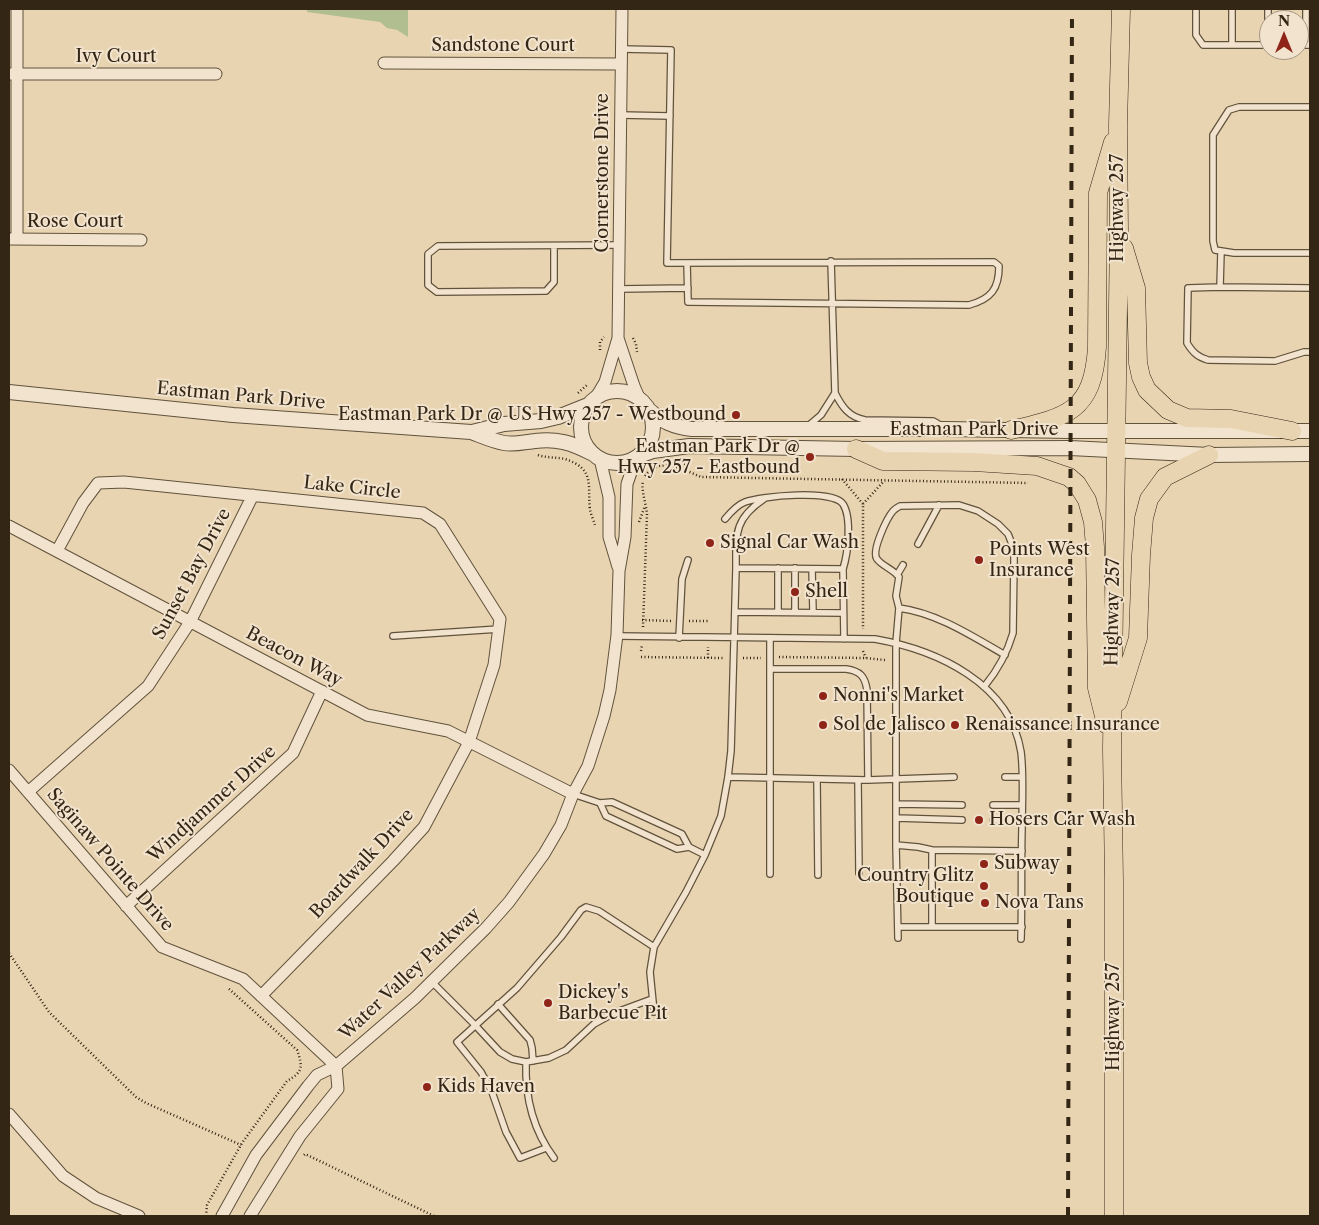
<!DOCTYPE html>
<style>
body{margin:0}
#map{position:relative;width:1319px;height:1225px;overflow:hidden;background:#e9d4b2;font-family:"Libre Caslon Text",serif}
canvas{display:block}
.frame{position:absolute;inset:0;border:10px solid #342614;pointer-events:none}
.north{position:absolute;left:1259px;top:10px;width:50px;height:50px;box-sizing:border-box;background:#f1e3cd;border:1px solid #a59783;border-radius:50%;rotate:0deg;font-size:14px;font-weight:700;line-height:20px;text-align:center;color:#342614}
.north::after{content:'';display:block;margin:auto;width:18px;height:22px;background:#8f2418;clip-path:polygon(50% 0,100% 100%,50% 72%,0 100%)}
</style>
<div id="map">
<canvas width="1319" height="1225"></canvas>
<div class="frame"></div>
<div class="north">N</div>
</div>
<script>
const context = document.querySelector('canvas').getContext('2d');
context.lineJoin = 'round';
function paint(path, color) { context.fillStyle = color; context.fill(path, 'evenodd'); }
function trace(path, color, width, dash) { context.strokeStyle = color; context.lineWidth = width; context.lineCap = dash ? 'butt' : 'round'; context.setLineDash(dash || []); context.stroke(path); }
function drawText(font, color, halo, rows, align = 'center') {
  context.font = font + ' "Libre Caslon Text",serif'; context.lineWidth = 4; context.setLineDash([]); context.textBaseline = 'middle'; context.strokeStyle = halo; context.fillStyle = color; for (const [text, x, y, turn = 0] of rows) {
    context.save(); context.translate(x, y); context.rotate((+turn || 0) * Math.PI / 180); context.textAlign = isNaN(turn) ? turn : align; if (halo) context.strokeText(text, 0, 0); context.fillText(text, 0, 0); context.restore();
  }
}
const green = new Path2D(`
 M307 9H408V37L397 30 387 28 380 22 307 12Z`);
const path = new Path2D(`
 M633 338 636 344 637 352
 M600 350V342L604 337
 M578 393 587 385
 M538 455C547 458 556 457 565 459 596 469 587 486 590 510 591 515 594 521 595 525
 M678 468 689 461
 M645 476C660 456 682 469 701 477L1028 483
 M842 479 863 504V629
 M863 504 884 481
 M639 522 645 506
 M642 620 671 621
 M689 621H708
 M643 627 647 514C646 503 641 491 643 481
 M641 651 642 645
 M863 651 866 658
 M641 657 723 658
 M779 657 866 658 885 660
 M708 658V647
 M743 658H761
 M9 953 49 1012 136 1097 146 1103 241 1145
 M304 1155 305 1154 434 1216
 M206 1216 207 1205 242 1143 287 1081C303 1072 303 1067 297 1050L228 988`);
const service = new Path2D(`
 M1196 9V35L1203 45H1269
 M1232 9V45
 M1306 9V45
 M1268 45V9
 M1299 45H1310
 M621 49 671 50 667 263 994 262 999 266C999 289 991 299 969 305L688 302 687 263
 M1310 107H1239L1229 110 1213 135V241L1215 250 1234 253H1310
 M620 115 670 116
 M554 246V282L546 291 437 292 428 285V254L438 246 620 245
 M1221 252 1220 287 1188 288 1187 343C1193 353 1198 357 1208 360L1275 361 1304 352H1310
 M831 261 835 393C842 407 849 417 865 420L933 421 940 425
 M1220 287 1310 288
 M619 289 688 288
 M808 426 821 415 835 393
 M725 519C730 513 737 505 745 502 761 496 833 489 843 504 852 518 848 553 843 569
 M918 544 939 505
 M736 568C736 534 734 519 764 499
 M778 568V612
 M795 568V612
 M812 569 813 612
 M897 575 903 565
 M899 608C937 613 972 636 1005 655
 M735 612 843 613
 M393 636 499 629
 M617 636 875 639C937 650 1010 683 1021 752 1024 777 1022 804 1022 828 1021 865 1022 902 1021 939
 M679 638 682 579 688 560
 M770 669H846C860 671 865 676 867 690L868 780
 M728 777 868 780 954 777
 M1005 777H1022
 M817 780 818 875
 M858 780 859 873
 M573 794 600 803 612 802 682 834 689 847 677 849 606 816 600 803
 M896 804 962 805
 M993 805H1022
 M896 818 962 820
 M993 820 1022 821
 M896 845 918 847 932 850 1022 851
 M689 847 705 855
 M932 850V927
 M770 874V638
 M898 927H1022
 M898 938 896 845V643L899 608 896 596 899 577C893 569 882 566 877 559 871 551 887 518 893 511 895 509 898 507 900 506L959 505 978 511 998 524 1008 534 1014 549V561L1013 633C1007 654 997 671 984 687
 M432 982 475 1025 500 1052 512 1059 526 1062 549 1058 566 1050 594 1024 614 1013 652 999
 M498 1004 530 1040 532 1048 533 1061
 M654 1012 650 972 654 947 686 892 705 855 721 816 728 777 731 751 736 568 843 569 844 639
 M526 1062C525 1096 533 1130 554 1158
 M546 1148 520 1158 506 1132 492 1092 481 1072 457 1042 517 988 561 937 581 910 586 907 599 911 654 947`);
const minor = new Path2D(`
 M17 9V239
 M384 63 621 64
 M10 74H216
 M9 239 141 240
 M618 338 634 386 640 400
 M596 397 605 382 618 338 622 9
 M600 459 609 497V537L618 567
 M9 526 367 715 448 731 573 794
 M57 551 83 503 98 483 124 482 423 513 440 524 500 619 494 665 469 742 424 827 393 861 261 996
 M9 770 162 947 243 979 336 1066
 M28 792 148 686 190 622 253 495
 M126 906 293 753 322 691
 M9 1114 63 1176 96 1198 139 1216
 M222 1216 256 1155 308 1086 317 1075 336 1066 415 998 486 928 509 902 544 854 561 825 573 794 588 766 604 716 610 690 617 635 619 571 625 537 627 484 636 458
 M250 1216 300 1136 338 1089 336 1066`);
const tertiary = new Path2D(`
 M581 427a36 36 0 1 1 72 0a36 36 0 1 1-72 0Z
 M9 392 233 415 471 432C482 436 493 441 504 443 514 445 525 442 535 441 556 438 572 443 591 453
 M648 409C662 422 674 427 692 429H946L1070 431H1310
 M472 432 504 424 541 421 558 417 588 405
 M639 456 653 451 689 446 856 449 1070 448 1209 455 1310 454`);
const primary = new Path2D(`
 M1124 248 1136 288 1138 363 1141 377 1147 390 1168 410 1187 418 1231 419 1292 431
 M1011 430C1068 417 1093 411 1097 347L1098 193 1113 142
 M856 449 883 461 974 462 1037 466 1069 477 1077 484 1087 500 1093 522 1095 547 1097 688 1106 724
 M1118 702 1138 638 1141 555 1144 518 1149 499 1165 477 1209 455
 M1114 1216V881L1112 749 1119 232 1118 125 1121 9`);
const rail = new Path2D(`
 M1068 1216 1072 9`);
const markers = [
 [736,415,5,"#8f2418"],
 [810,457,5,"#8f2418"],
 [710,543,5,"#8f2418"],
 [979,560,5,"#8f2418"],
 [795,592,5,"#8f2418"],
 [823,696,5,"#8f2418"],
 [823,725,5,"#8f2418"],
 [955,725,5,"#8f2418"],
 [979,820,5,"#8f2418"],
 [984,864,5,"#8f2418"],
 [984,886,5,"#8f2418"],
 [985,903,5,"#8f2418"],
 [548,1003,5,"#8f2418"],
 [427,1087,5,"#8f2418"]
];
const streetNames = [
 ["Sandstone Court",503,46],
 ["Ivy Court",116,57],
 ["Cornerstone Drive",603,173,-90],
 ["Highway 257",1118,208,-90],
 ["Rose Court",75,222],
 ["Eastman Park Drive",241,396,5],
 ["Eastman Park Drive",974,430],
 ["Lake Circle",352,488,6],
 ["Sunset Bay Drive",192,574,-62],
 ["Highway 257",1113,612,-89],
 ["Beacon Way",294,657,28],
 ["Windjammer Drive",212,804,-42],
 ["Saginaw Pointe Drive",110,860,49],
 ["Boardwalk Drive",362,864,-47],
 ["Water Valley Parkway",410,974,-43],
 ["Highway 257",1114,1017,-90]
];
const poiNames = [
 ["Eastman Park Dr @ US Hwy 257 - Westbound",726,415,"right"],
 ["Eastman Park Dr @",800,447,"right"],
 ["Hwy 257 - Eastbound",800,468,"right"],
 ["Signal Car Wash",720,543],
 ["Points West",989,550],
 ["Insurance",989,571],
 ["Shell",805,592],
 ["Nonni's Market",833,696],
 ["Sol de Jalisco",833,725],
 ["Renaissance Insurance",965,725],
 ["Hosers Car Wash",989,820],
 ["Subway",994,864],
 ["Country Glitz",974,876,"right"],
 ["Boutique",974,897,"right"],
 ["Nova Tans",995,903],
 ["Dickey's",558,993],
 ["Barbecue Pit",558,1014],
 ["Kids Haven",437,1087]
];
paint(green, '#b1be90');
trace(service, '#61523c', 8);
trace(minor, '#61523c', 13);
trace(tertiary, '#61523c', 16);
trace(primary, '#342614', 19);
trace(path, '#342614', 2.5, [1, 2.5]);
trace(service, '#f1e3cd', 5.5);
trace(minor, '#f1e3cd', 11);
trace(tertiary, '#f1e3cd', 14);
trace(primary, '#e9d4b2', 18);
trace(rail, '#342614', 4, [9, 9]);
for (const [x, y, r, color] of markers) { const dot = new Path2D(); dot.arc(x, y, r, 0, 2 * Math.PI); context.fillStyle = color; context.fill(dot); trace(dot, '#f1e3cd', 2); }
drawText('18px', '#342614', '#f1e3cd', streetNames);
drawText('18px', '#342614', '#f1e3cd', poiNames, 'left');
</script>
